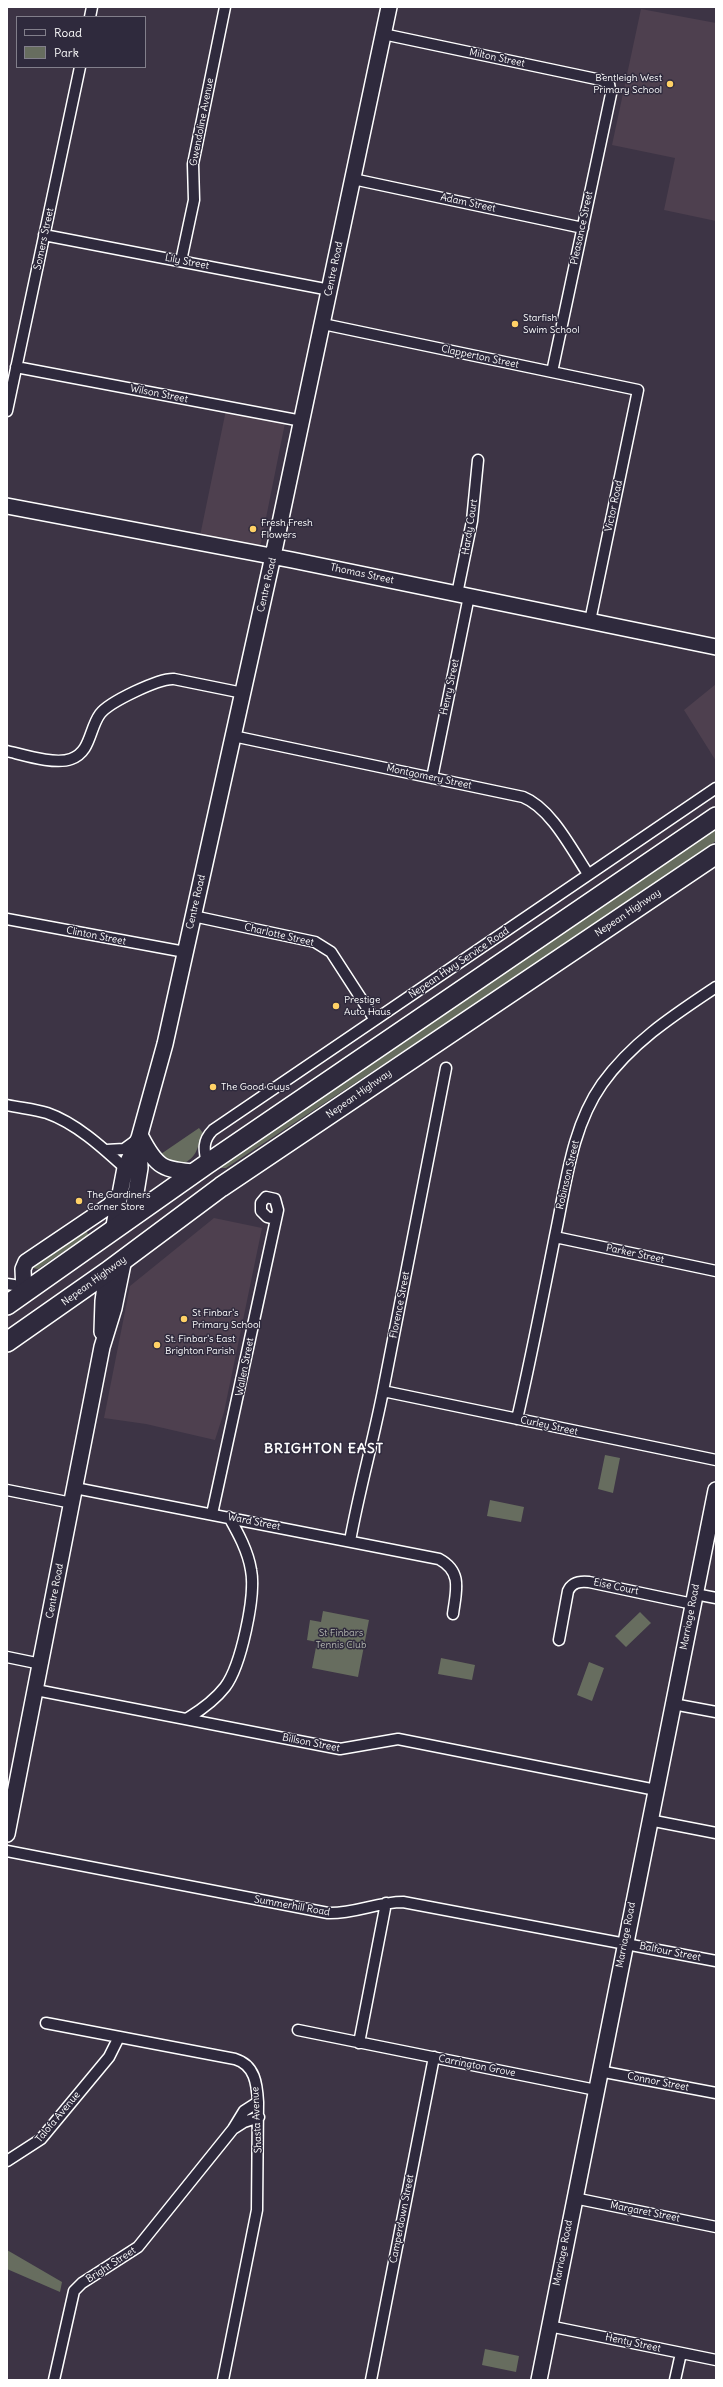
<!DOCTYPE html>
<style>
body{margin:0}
#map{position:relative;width:723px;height:2387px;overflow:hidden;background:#3d3445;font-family:Delius,sans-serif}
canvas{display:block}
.frame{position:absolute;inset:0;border:8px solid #fff;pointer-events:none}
.legend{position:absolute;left:16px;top:16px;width:130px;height:52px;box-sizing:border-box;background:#2f2a3d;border:1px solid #827f8b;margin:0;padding:5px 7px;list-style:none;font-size:12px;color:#fff}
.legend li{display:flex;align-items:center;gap:8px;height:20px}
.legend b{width:20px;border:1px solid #827f8b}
</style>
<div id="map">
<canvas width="723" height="2387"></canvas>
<div class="frame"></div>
<ul class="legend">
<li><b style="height:5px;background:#2f2a3d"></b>Road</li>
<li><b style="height:11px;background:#676d5f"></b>Park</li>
</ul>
</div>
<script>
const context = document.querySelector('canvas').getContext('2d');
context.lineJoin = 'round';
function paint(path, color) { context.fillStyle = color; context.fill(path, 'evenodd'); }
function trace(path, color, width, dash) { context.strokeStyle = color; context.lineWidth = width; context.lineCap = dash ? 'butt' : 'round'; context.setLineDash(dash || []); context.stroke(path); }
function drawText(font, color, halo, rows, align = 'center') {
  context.font = font + ' Delius,sans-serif'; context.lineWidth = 3; context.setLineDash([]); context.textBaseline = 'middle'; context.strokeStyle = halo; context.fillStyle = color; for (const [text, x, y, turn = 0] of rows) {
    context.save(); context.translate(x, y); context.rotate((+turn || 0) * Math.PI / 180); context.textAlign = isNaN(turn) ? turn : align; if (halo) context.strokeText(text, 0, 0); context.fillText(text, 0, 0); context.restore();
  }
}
const built = new Path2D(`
 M641 9 716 23V221L664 210 675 158 612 145Z
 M226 410 285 423 260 548 200 536Z
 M716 684V761L684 710Z
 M214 1218 262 1228 224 1412 215 1440 146 1424 104 1418 130 1286Z`);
const green = new Path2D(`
 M716 829V841L554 952 226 1168H219Z
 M199 1128 203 1133C196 1150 198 1158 178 1166L158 1156Z
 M86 1228 88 1235 38 1269 32 1268 45 1256Z
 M605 1455 620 1458 613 1493 598 1489Z
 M490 1500 524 1507 521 1522 487 1516Z
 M323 1611 369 1620 358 1677 312 1668 317 1642 307 1640 310 1620 321 1622Z
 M640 1612 651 1623 626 1647 615 1636Z
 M441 1658 475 1665 472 1680 438 1674Z
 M589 1662 604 1668 592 1701 577 1695Z
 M7 2250 62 2282 60 2292 7 2269Z
 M485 2349 519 2356 516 2372 482 2365Z`);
const street = new Path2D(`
 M90 17 92 7
 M383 34 601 80 609 84 611 94 552 372
 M353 179 583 228
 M44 235 330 290
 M181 261 194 200 193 164 225 7
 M323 324 638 390 590 621
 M16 367 302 421
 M7 411 80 67
 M457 594 472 521 478 460
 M233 736 523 797C551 808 572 850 588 874
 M7 751C24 755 55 765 71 759 91 752 89 729 100 714 109 702 159 678 174 679L243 693
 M432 778 469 596
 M193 916 315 942 331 952 375 1020
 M7 919 185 952
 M7 1105C20 1108 34 1109 47 1113 76 1123 103 1148 125 1168
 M106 1150 124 1149 135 1141
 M207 1164C204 1150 202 1141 213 1130L716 788
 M555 1237 716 1271
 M7 1284 14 1285 23 1294
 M383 1391 716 1460
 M517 1419C531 1358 543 1297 555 1236 566 1185 571 1128 602 1084 632 1042 674 1015 716 987
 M75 1488 439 1559C463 1572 456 1591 453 1614
 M7 1490 72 1503
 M212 1514 278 1210 275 1199 266 1197 261 1203V1211L267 1217 275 1219
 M350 1541C359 1491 373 1442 383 1391L446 1068
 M695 1594 716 1598
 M559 1640 568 1591C572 1582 580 1581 589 1582L693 1604
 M7 1657 41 1664
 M36 1690 340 1749 398 1739 656 1790
 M673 1704 716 1712
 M188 1718C201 1710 215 1700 225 1687 241 1666 256 1596 251 1570 248 1551 238 1533 229 1517
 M649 1820 716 1833
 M7 1851 328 1913C354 1914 377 1902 403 1902L716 1961
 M46 2023 235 2059C255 2065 257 2084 258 2102L257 2210 223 2380
 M298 2030 596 2090
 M359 2043 386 1903
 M599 2071 716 2093
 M233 2129 244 2122 259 2117
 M7 2161 41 2139 109 2057 119 2037
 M574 2198 716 2227
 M549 2326 716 2360
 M54 2380 74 2291 82 2283 138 2247 233 2129 244 2111 258 2102
 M371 2380 434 2057
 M675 2380 681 2353`);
const secondary = new Path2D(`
 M7 506 292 560 716 647
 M141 1137C157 1168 163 1170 196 1172
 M132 1217 140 1168 139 1139
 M113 1231 125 1168 139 1138 165 1044 273 556 389 7
 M24 1293 23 1269 26 1262 109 1206 120 1194
 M102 1332 103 1301 107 1272
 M7 1834 102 1347 114 1308 124 1259
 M539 2380 716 1490`);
const highway = new Path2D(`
 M7 1305 207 1164 716 817
 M7 1342 107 1272 221 1187 716 854`);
const markers = [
 [670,84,4,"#ffd166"],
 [515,324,4,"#ffd166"],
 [253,529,4,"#ffd166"],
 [336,1006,4,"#ffd166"],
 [213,1087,4,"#ffd166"],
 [79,1201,4,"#ffd166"],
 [184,1319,4,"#ffd166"],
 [157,1345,4,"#ffd166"]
];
const streetNames = [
 ["Milton Street",497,58,12],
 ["Gwendoline Avenue",202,122,-79],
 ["Adam Street",468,203,12],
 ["Pleasance Street",582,228,-78],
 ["Somers Street",44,239,-78],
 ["Lily Street",187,262,11],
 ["Centre Road",334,269,-78],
 ["Clapperton Street",480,357,12],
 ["Wilson Street",159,394,11],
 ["Victor Road",614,506,-78],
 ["Hardy Court",470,527,-81],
 ["Thomas Street",362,574,12],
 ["Centre Road",267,585,-77],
 ["Henry Street",450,687,-78],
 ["Montgomery Street",429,777,12],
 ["Centre Road",196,902,-77],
 ["Nepean Highway",628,913,-34],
 ["Charlotte Street",279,935,13],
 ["Clinton Street",96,936,11],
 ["Nepean Hwy Service Road",459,963,-34],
 ["Nepean Highway",359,1094,-35],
 ["Robinson Street",568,1175,-77],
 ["Parker Street",635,1254,12],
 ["Nepean Highway",94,1281,-36],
 ["Florence Street",400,1305,-79],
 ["Wallen Street",245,1367,-79],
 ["Curley Street",549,1426,12],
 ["Ward Street",254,1522,11],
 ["Eise Court",616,1587,12],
 ["Centre Road",55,1591,-79],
 ["Marriage Road",690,1617,-79],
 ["Billson Street",311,1743,11],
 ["Summerhill Road",292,1906,10],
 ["Marriage Road",626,1935,-79],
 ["Balfour Street",670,1952,11],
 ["Carrington Grove",477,2066,11],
 ["Connor Street",658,2082,11],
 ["Talofa Avenue",58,2117,-50],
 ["Shasta Avenue",257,2120,-93],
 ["Margaret Street",645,2212,11],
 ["Camperdown Street",402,2219,-79],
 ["Marriage Road",563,2253,-79],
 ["Bright Street",111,2265,-33],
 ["Henty Street",633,2343,12]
];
const poiNames = [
 ["Bentleigh West",662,78,"right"],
 ["Primary School",662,90,"right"],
 ["Starfish",523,318],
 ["Swim School",523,330],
 ["Fresh Fresh",261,523],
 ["Flowers",261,535],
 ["Prestige",344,1000],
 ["Auto Haus",344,1012],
 ["The Good Guys",221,1087],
 ["The Gardiners",87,1195],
 ["Corner Store",87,1207],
 ["St Finbar's",192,1313],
 ["Primary School",192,1325],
 ["St. Finbar's East",165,1339],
 ["Brighton Parish",165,1351]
];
const parkNames = [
 ["St Finbars",341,1633],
 ["Tennis Club",341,1645]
];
const districtNames = [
 ["BRIGHTON EAST",324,1449]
];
paint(built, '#4e404f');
paint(green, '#676d5f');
trace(street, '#fff', 13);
trace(secondary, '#fff', 18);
trace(highway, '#fff', 22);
trace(street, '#2f2a3d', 10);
trace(secondary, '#2f2a3d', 15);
trace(highway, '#2f2a3d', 19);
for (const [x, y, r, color] of markers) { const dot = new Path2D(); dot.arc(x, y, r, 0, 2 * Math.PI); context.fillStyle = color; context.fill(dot); trace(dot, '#2f2a3d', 1.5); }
drawText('10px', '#fff', '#2f2a3d', streetNames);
drawText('10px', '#fff', '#2f2a3d', poiNames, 'left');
drawText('10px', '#b3b6af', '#2f2a3d', parkNames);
context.letterSpacing = '1px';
drawText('bold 14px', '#fff', '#2f2a3d', districtNames);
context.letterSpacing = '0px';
</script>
